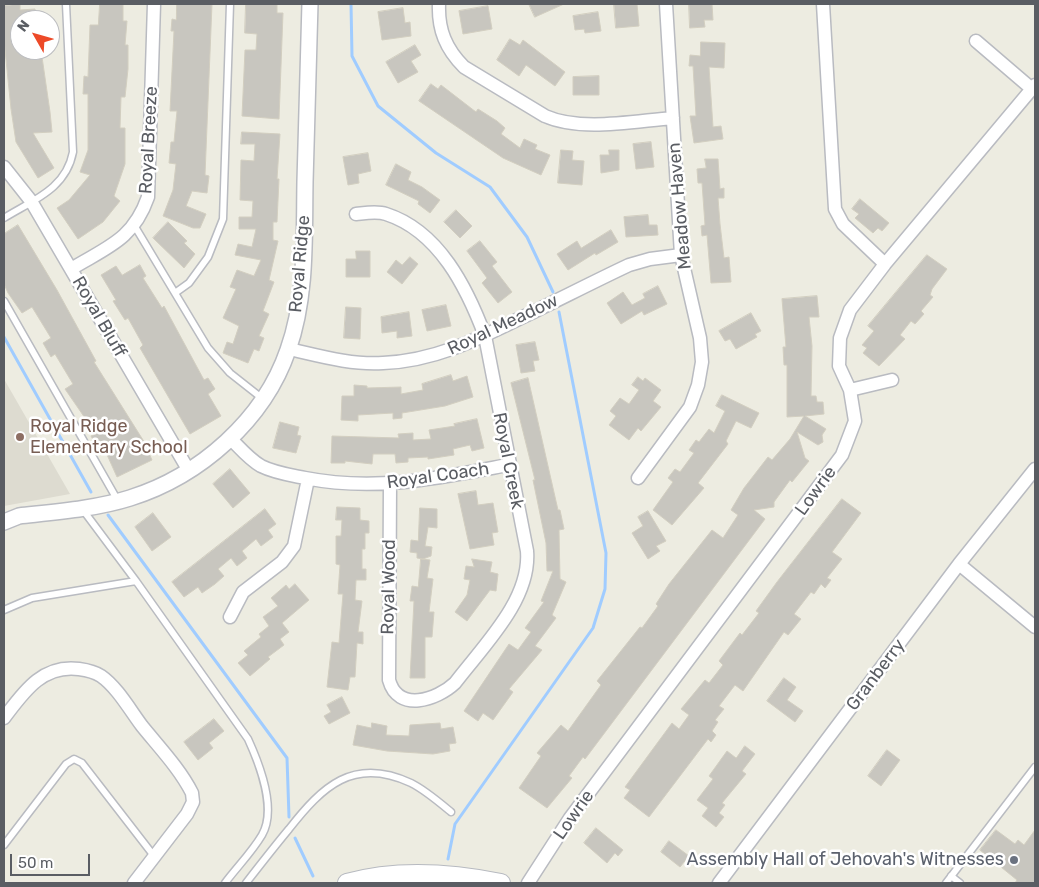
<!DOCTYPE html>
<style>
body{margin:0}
#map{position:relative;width:1039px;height:887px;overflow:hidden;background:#edece1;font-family:Rubik,sans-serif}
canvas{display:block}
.frame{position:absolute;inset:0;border:5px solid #5a5d63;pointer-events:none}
.north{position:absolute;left:10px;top:10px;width:50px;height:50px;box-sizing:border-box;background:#fff;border:1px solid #bdbec1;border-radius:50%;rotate:308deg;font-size:14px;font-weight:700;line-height:20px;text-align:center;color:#5a5d63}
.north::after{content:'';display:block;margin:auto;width:18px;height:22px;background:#ed4a28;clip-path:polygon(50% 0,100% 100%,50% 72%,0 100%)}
.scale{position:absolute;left:10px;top:854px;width:80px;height:22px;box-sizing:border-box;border:2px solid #5a5d63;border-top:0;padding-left:6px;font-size:15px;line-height:18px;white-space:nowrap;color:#5a5d63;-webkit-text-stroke:4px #fff;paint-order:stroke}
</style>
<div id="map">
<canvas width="1039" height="887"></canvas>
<div class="frame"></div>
<div class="north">N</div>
<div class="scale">50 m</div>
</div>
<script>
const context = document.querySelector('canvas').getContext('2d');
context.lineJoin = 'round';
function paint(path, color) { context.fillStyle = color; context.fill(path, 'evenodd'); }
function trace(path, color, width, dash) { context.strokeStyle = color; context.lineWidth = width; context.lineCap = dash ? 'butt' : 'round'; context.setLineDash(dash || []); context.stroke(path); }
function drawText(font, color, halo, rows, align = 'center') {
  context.font = font + ' Rubik,sans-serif'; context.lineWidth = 5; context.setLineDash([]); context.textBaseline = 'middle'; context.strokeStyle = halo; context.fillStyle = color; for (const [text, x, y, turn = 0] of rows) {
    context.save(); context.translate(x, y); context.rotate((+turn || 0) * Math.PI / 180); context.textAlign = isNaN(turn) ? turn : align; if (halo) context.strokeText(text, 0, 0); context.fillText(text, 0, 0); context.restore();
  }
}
const education = new Path2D(`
 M4 379 70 494 4 506Z`);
const stream = new Path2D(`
 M351 4 352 56 378 106 436 153 490 187 527 237 553 292
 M4 337 91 492
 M108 515 287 758 289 817
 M295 838 313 876
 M448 859 455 824 593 628 605 589 606 553 559 312`);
const building = new Path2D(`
 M20 4V10L35 9 36 20H20V50H41L50 112 52 132 33 133 54 168 38 178 16 142 11 109 4 40V6Z
 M100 4H123V21H127L125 45H128V69L125 97H121L120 128H125V164L114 196 120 201 103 222 78 239 57 208 69 200 90 175 80 172 88 150V94H83L84 76 88 77 90 25H98Z
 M177 4H212L205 175 209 176 207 193 192 191 186 206 206 214 200 228H193L163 216 173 190 176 164 169 163 171 142H174L177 111H170L174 31H171L172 19 176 20Z
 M246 4H277V13H283L279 119 242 116 245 50H256L257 34 245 33Z
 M529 4H564L535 17Z
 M614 4H637L639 26 616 28Z
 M689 4H712L713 20H704L705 27 690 28Z
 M488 6 492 29 463 34 459 11Z
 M403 8 405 23 410 22 411 36 382 40 378 12Z
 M598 12 601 31 585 33 584 29 575 30 573 16Z
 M510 39 520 45 523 40 565 72 555 86 526 65 519 76 497 60Z
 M701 42 725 43 724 68 709 67 713 127 721 126 723 139 694 143 690 116H696L693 66H689L690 55 700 56Z
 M415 45 421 55 411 61 418 72 398 83 386 62Z
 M599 76V95H573V77Z
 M431 84 438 89 441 85 476 112 478 109 497 121 505 128 501 134 520 148 524 139 537 145 535 149 550 155 541 175 503 158 419 101Z
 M242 132 280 134 277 179H279L277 222H273V240L278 241 269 280 274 282 263 311 269 314 259 336 264 338 259 351 254 349 248 363 223 353 227 342 233 344 239 326 223 318 236 289 230 287 237 270 254 276 261 260 235 255 238 244 252 247 256 229H239V217H252L253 201 240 200 241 160 254 161 255 144H241Z
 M651 142 654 167 636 169 633 144Z
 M561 150 573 151 572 160 584 161 582 185 558 183Z
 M609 150H619V170L601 173 600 155H609Z
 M368 153 371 171 358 174 359 183 348 185 343 157Z
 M705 159H718L720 189 724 188V198H718L720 224 724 258 729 257 731 282 711 283 707 235 702 236 701 226 705 225 702 183H698L697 169 706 168Z
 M396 164 411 172 408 180 422 187 440 200 430 213 418 204 419 201 386 185Z
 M860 199 889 223 882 231 878 228 873 233 855 218 859 214 852 209Z
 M456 210 472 226 460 238 444 222Z
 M648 215 649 225H657L658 235 626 237 624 217Z
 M168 222 187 241 184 243 195 254 184 268 153 238Z
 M18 225 57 290 96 361 94 362 143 440 152 460 117 477 104 448 99 451 91 436 96 434 65 389 73 384 55 354 51 357 43 343 51 338 32 307 22 313 8 293 4 284V234Z
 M611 230 618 242 596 255 595 253 568 270 557 254 577 241 581 248Z
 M480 241 497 262 492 266 512 292 498 303 482 283 487 278 467 251Z
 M356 251H370V277H346V259H356Z
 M927 255 947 269 932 289 930 295 933 297 921 311 924 314 915 324 911 321 900 335 905 339 879 366 863 353 867 348 862 345 874 331 868 326Z
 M410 257 418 264 402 284 387 272 396 260 402 265Z
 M140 265 146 276 143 278 162 308 164 306 204 380 208 378 215 389 208 394 221 416 190 434 140 348 143 345 128 318 125 320 113 301 116 300 101 275 116 266 122 275Z
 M658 286 667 304 644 315 642 311 621 324 607 303 623 292 632 305 645 298 643 294Z
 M817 296 819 317H809L812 346 811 396H816L817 402H823L824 414 805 416 826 429 822 435 823 442 818 445 797 432 805 458 809 461 792 482 790 480 774 502V507L754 510 765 519 585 759 583 757 569 776 572 778 547 808 519 788 541 756 537 753 561 725 568 731 601 685 597 681 640 627 642 628 658 606 656 604 669 584 712 530 723 538 738 515 731 510 744 488 768 457 772 460 790 439 804 416 787 417V365H784L783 347H786L782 299Z
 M446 305 451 326 427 331 422 310Z
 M346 307 361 308 360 339 344 338Z
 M409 312 412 336 397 338V331L382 333 381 317Z
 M751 313 761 331 755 334 757 337 736 349 730 339 725 341 719 331Z
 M535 342 539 360 533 361 535 371 521 373 516 345Z
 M451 375 453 381 467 376 473 397 445 406 402 413V418L393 419V413L358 415V421L341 420 342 396H354V385L367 386V388L401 387V394L423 390 422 384Z
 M638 377 643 381 645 378 661 390 653 401 661 407 641 431 638 428 629 440 609 425 616 416 610 411 620 398 629 404 639 390 632 385Z
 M528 378 558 510H560L564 529 559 530 560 579 566 582 552 615 556 618 535 646 542 650 509 689 513 692 493 720 483 713 478 721 464 711 509 644 518 650 531 632 525 628 544 602 541 601 553 571H547L546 543 533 480H535L511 383Z
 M722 395 759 413 751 428 736 421 726 441 728 444 698 483 704 488 672 525 653 510 673 482 668 478 675 469 680 472 694 453 689 450 696 440 699 442 709 429 714 433 725 411 716 406Z
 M477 419 484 448 472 451 470 445 453 449 454 455 428 459V457L408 458V462L396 463 395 454H373L372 464 345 461V463H331L332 436 399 438 398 434 413 433V440L431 439 429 430 455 426 454 424Z
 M280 422 299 427 297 435 301 436 296 453 273 448Z
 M230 469 250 493 233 508 213 484Z
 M476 491 478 505 493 503 498 532 492 533 494 545 470 549 458 494Z
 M842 499 861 513 832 552 842 559 827 578 831 580 825 588 821 584 814 594 811 592 794 614 801 619 788 635 784 632 743 691 735 685 719 706 724 709 715 720 718 722 712 731 716 735 711 742 708 739 649 817 624 798 630 790 625 787 672 723 679 729 689 715 681 709 705 680 709 683 723 665 719 661 740 633 742 635 759 613 756 611 777 582Z
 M337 507 360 508V520L369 521V533H365V549H362V569H366V580H356L355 600 362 601 358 632H363V644L357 643 355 677H350L348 690 327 687 332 642 339 643 343 594H338L340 565 336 564V536H341L342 520H336Z
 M420 508 437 509V528L428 527 425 546 432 547 431 556 423 559 417 558V553L410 552 411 540 418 541Z
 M265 509 276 524 268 530 273 537 261 546 256 539 242 551 247 558 237 566 231 558 218 569 224 576 215 584 202 593 198 587 184 597 172 582Z
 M648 511 666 541 656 546 660 551 648 559 632 533 643 526 638 517Z
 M153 513 171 537 152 551 135 527Z
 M421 559 430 560 427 578 433 579 429 612H434L432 637H425V678H410L414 601H410L412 586 418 587Z
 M472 559 492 562 490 572 498 574 496 591 490 590 467 621 455 612 467 595 470 580 464 579 466 566 474 567Z
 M295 584 309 600 282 623 289 632 280 639 284 645 268 657 270 659 250 676 238 663 248 655 244 651 261 637 259 634 269 626 263 617 278 606 271 598 286 585 289 589Z
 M784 678 796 687 787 700 803 711 795 722 767 701Z
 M342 697 350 713 329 724 324 716 331 712 327 705Z
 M214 719 224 731 209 743 213 748 198 760 184 742Z
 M372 723 387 726 386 735 409 736 410 725 440 723 441 729 453 727 456 743 449 744 450 751 433 754 387 751 353 745 357 725 371 728Z
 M745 746 755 754 742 771 746 774 722 803 725 805 719 813 724 817 716 827 702 816 708 808 697 800 713 779 709 776 727 751 736 758Z
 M887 750 900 760 881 786 868 776Z
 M596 828 623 850 618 856 615 853 607 863 584 843Z
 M996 830 1015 844 1018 840 1024 845 1035 830V883H1015L1017 880 980 850Z
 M669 841 689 856 680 867 661 852Z`);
const service = new Path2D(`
 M4 218C33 200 66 189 73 152L66 4
 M134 225 208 348 230 373 263 399
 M175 293 189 283 208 257 223 219 230 4
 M4 301 118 501
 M83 510 136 581 248 739C259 763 277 809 262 835 252 852 237 867 225 883
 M4 610 32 598 136 581
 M4 845 66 764 74 759 82 763 154 856
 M951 876 960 883
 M246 883C260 865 274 847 289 829 322 787 353 756 411 783 425 790 439 802 451 812
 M946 883 1035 767`);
const minor = new Path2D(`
 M439 4C438 30 446 49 464 67L545 116C581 132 634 121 673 118
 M823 4 835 209 843 224 885 264
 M976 41 1032 89
 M4 167 31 201 189 471
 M356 214C366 213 377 211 386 214 439 231 467 288 485 336L527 551C531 600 483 646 455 683 437 700 398 713 389 680L390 484
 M71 269C107 247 133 240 148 197L154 4
 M289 349C320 356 351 365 383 363 437 361 482 337 529 314 562 298 595 281 629 265L650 259 681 255
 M850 390 892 380
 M230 438C240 448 249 459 261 466 275 473 290 475 305 478 376 492 439 478 508 465
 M638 478 690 407 698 385 702 362 700 338 681 255 666 4
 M959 564 1035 627
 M230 617 243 592 282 562 294 546 308 479
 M4 718C23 693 42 664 79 669 86 670 95 672 101 676 117 687 130 710 142 726 159 747 180 769 192 793L193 802 187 814 134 883
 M528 883 570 818 842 455 855 421 850 390 839 366 840 338 850 310 885 264 1035 85
 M719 883 959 564 1035 469`);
const tertiary = new Path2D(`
 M4 522 19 516C55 512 95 509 130 498 200 476 264 420 288 350 307 297 304 237 305 182 307 122 308 63 310 4`);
const secondary = new Path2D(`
 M347 883C397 869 451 873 501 883`);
const markers = [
 [20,437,5,"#8d6e63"],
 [1014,860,5,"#6b7280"]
];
const streetNames = [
 ["Royal Breeze",149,140,-87],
 ["Meadow Haven",680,206,-95],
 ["Royal Ridge",300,264,-85],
 ["Royal Bluff",99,317,60],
 ["Royal Meadow",503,325,-25],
 ["Royal Creek",508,461,79],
 ["Royal Coach",438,476,-8],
 ["Lowrie",816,491,-54],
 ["Royal Wood",389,587,-89],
 ["Granberry",876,675,-53],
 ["Lowrie",574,815,-55]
];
const educationNames = [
 ["Royal Ridge",30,427],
 ["Elementary School",30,448]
];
const worshipNames = [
 ["Assembly Hall of Jehovah's Witnesses",1004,860]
];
paint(education, '#dddbd0');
trace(stream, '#a0ccff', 3);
paint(building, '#c8c6bf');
trace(building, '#d2cec0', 1);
trace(service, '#b9bbc1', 9);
trace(minor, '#b9bbc1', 15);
trace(tertiary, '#b9bbc1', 18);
trace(secondary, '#b7bac0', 20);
trace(service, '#fff', 6);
trace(minor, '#fff', 12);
trace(tertiary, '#fff', 15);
trace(secondary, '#fff', 18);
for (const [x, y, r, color] of markers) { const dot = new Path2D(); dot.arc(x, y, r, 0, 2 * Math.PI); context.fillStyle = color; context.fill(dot); trace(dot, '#fff', 2); }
drawText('18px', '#5a5d63', '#fff', streetNames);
drawText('18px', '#785e54', '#fff', educationNames, 'left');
drawText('18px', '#5b616d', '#fff', worshipNames, 'right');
</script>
